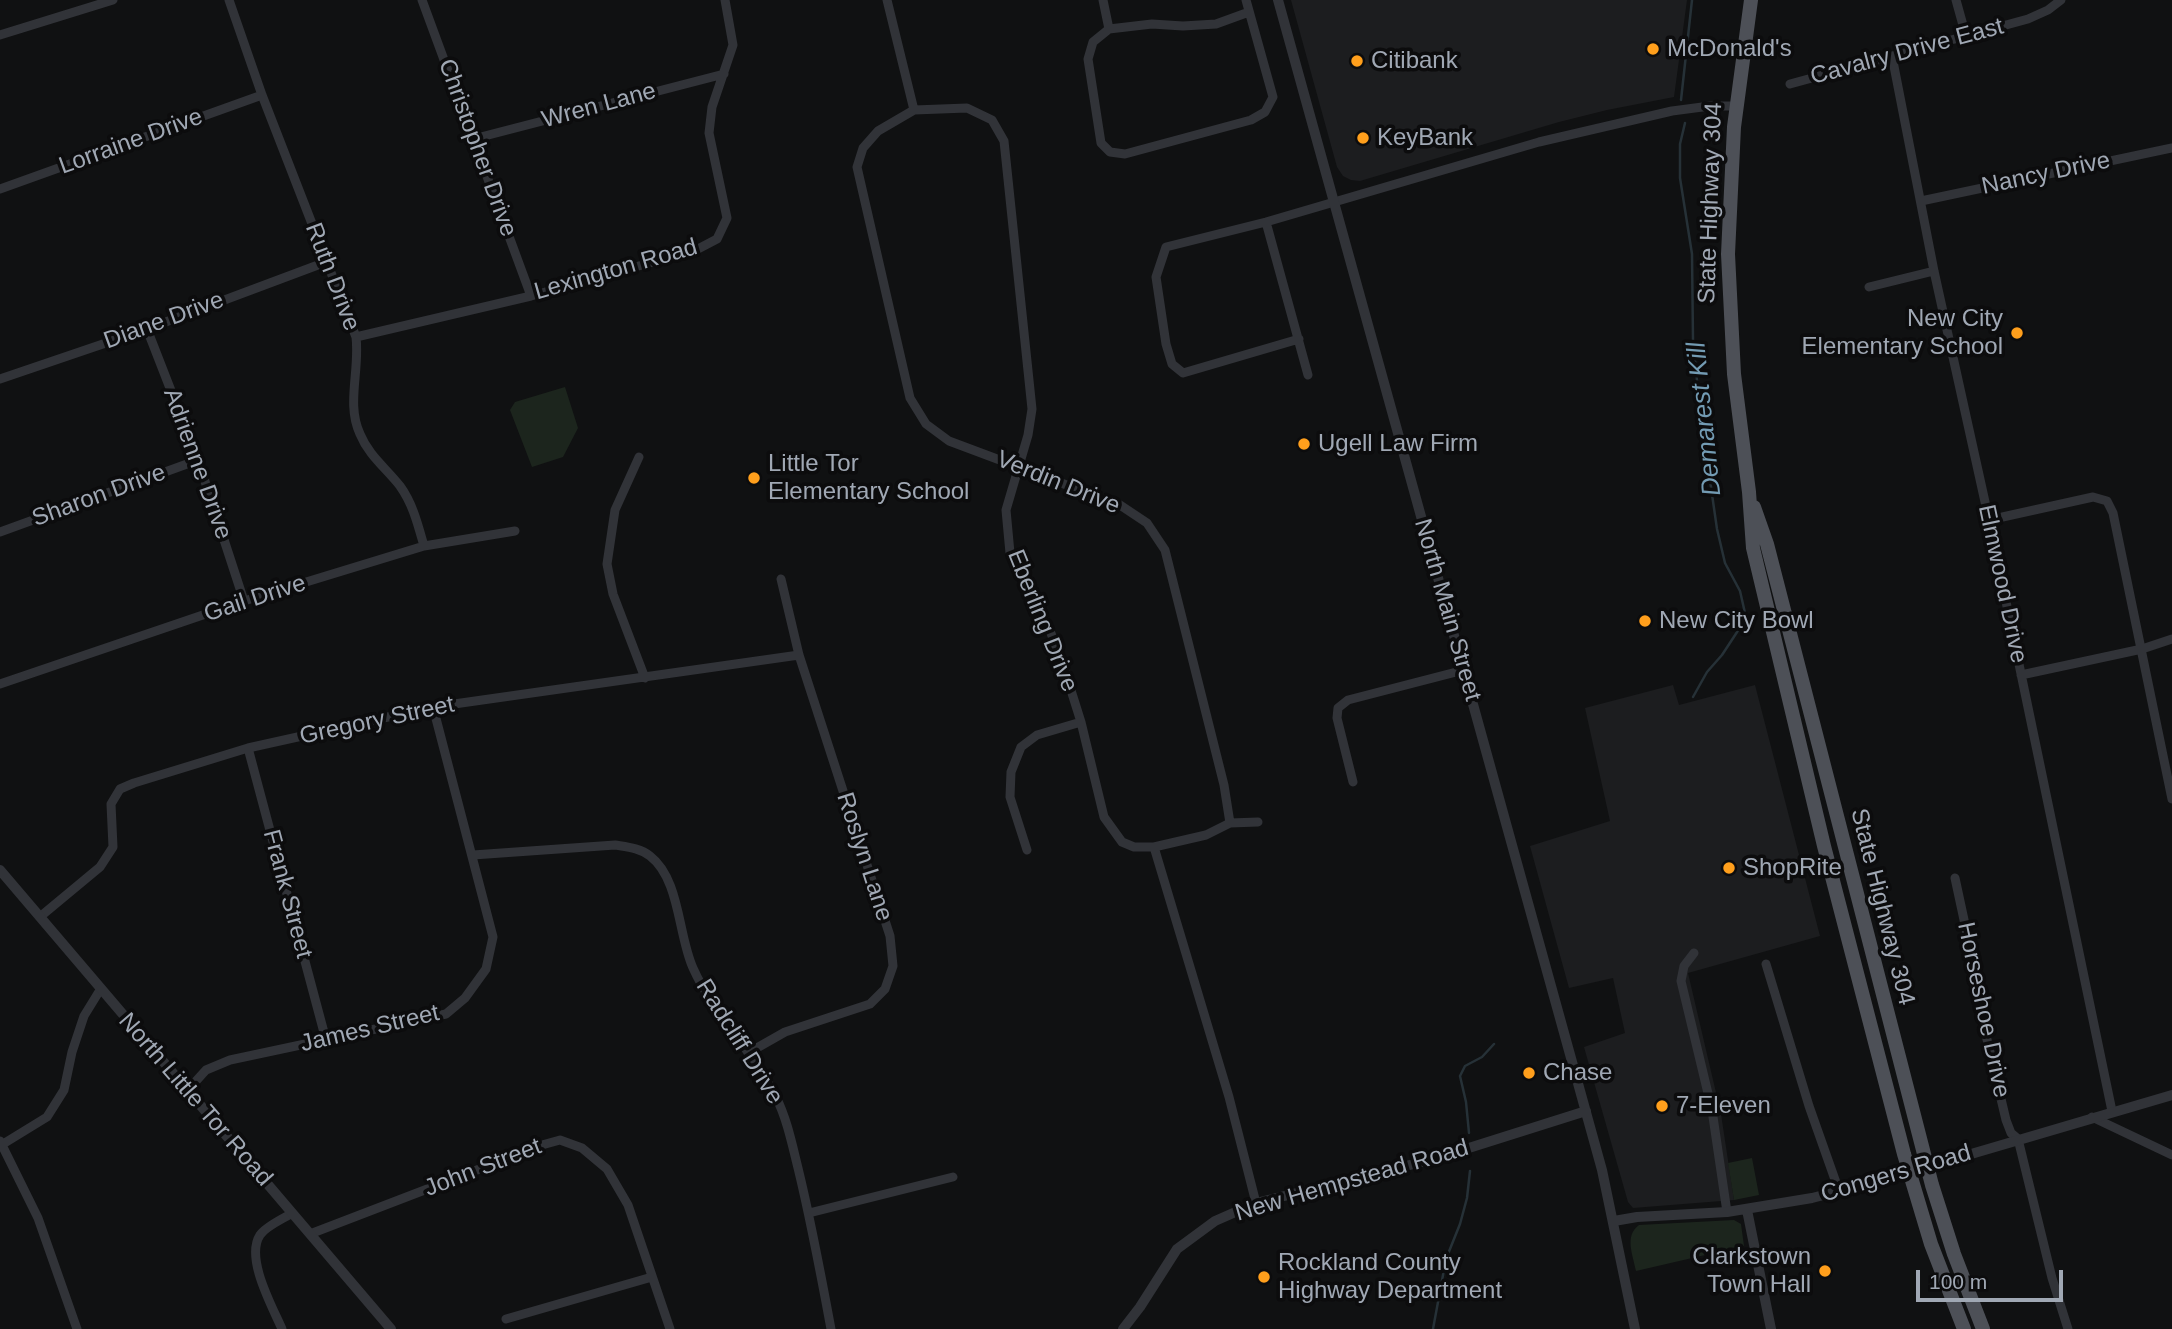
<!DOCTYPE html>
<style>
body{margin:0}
#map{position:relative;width:2172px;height:1329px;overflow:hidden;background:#101112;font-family:Helvetica,sans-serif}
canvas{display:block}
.scale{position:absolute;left:1916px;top:1270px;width:147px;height:32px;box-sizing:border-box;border:4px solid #a0a8b4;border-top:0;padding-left:9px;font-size:21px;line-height:24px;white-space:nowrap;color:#a0a8b4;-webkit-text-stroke:5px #0c0c0d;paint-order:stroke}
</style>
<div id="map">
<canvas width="2172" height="1329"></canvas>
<div class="scale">100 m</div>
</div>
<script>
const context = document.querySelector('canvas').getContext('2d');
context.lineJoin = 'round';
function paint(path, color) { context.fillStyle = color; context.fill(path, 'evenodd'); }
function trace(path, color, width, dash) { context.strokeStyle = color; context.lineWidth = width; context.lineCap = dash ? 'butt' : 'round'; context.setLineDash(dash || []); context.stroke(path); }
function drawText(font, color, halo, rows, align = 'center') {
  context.font = font + ' Helvetica,sans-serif'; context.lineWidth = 7; context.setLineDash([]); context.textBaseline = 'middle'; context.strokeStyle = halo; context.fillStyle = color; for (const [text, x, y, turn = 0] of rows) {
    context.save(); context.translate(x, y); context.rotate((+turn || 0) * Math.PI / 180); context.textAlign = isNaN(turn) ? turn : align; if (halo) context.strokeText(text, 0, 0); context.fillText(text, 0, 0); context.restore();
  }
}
const built = new Path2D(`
 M1291 0H1687L1674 97 1607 110 1559 122 1360 181 1351 180 1343 176 1337 167Z
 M1673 685 1679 705 1755 685 1820 936 1688 973 1721 1114 1734 1200 1633 1208 1628 1202 1584 1047 1625 1033 1613 978 1569 988 1530 846 1610 821 1585 708Z`);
const green = new Path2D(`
 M565 387 578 428 563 457 532 467 510 410 515 402Z
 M1752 1158 1759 1195 1734 1200 1728 1163Z
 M1734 1220 1741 1224 1744 1246 1636 1271C1633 1255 1624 1236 1639 1225Z`);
const stream = new Path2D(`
 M1681 100 1692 0
 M1685 123 1680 144V178L1692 254 1693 340 1700 411 1717 529 1725 563 1740 591 1745 613 1741 626 1722 655 1707 672 1693 697
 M1469 1133 1466 1102 1460 1076 1465 1066 1482 1057 1494 1044
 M1433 1329 1446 1259 1460 1224 1467 1198 1470 1171`);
const minor = new Path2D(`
 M229 0 262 95 356 337C360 371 346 404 360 434 369 456 386 468 400 486 413 504 418 525 424 546
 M422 0 531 296
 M887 0 914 110
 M1103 0 1109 29 1093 42 1088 59 1101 143 1110 152 1125 154 1251 120 1265 112 1273 97 1246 0
 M1956 0 1966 36
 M1109 29 1152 24 1183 26 1216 24 1249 12
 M0 35 113 0
 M1892 56 1934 271 1989 520 2112 1111
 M1790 84 2028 19 2048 10 2061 0
 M473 139 724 74
 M0 189 262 95
 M1921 201 2172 148
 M1266 222 1308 375
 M1869 287 1934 271
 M147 329 198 460 244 601
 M356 337 531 296 696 250 717 239 727 218 709 133 712 107 733 45 725 0
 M1299 339 1183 373 1172 364 1166 344 1156 277 1166 247 1266 222 1539 142 1672 111 1710 106H1736
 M0 379 147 329 326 262
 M639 457 615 510 607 564 613 594 645 678
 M1989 520 2093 497 2107 501 2113 513 2172 799
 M0 532 198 460
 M2021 675 2142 649 2172 639
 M0 684 244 601 424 546 515 531
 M248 748 326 1040
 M1353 782 1337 718 1338 708 1348 700 1464 670
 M1230 823 1224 785 1165 550 1147 523 1120 505 949 441 926 424 910 398 857 167 863 148 878 131 914 110 967 108 992 120 1004 141 1032 409 1028 435 1006 510 1010 553 1049 628 1064 668 1081 722 1104 817 1122 842 1134 847H1154L1229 1097 1256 1203
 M1154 847 1206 835 1230 823 1258 822
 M1027 850 1010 797 1011 772 1021 747 1037 735 1081 722
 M473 855 615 845C627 847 640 848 650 856 680 879 678 935 693 968 714 1015 753 1051 776 1097 787 1119 792 1144 798 1168 811 1221 821 1275 831 1329
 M1955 878 1983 1008 1981 1014 2006 1120 2011 1133 2018 1139 2052 1278 2068 1329
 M41 916 100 867 113 847 111 804 120 789 134 783 248 748 433 707 799 655
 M1694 953 1684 966 1681 981 1712 1110 1727 1212
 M1766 964 1809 1106 1839 1191
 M748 1053 785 1032 870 1004 885 989 893 966 890 936 799 655 781 579
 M187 1091 206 1070 230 1060 446 1014 465 998 486 969 493 937 433 707
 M2092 1117 2172 1155
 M0 1141 38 1218 77 1329
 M3 1144 47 1117 64 1090 72 1052 84 1016 100 990
 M809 1213 953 1177
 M310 1234 542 1145 560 1140 582 1148 607 1169 628 1205 670 1329
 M506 1319 652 1277
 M282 1329C272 1306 245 1258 260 1235 266 1226 283 1219 292 1213`);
const tertiary = new Path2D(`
 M1278 0 1602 1170 1635 1329
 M0 870 391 1329
 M1747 1210 1771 1329
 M1614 1221 1637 1217 1727 1212 1812 1198 1886 1179 2172 1095
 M1123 1329 1140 1307 1177 1249 1215 1221 1256 1203 1434 1159 1586 1111`);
const primary = new Path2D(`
 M1751 0 1734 127 1728 254 1734 374 1749 492 1753 548 1824 846 1904 1154 1931 1244 1964 1329
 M1754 507 1767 544 1932 1185 1954 1254 1983 1329`);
const markers = [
 [1653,49,7,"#ff9f1c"],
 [1357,61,7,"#ff9f1c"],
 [1363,138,7,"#ff9f1c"],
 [2017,333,7,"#ff9f1c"],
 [1304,444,7,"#ff9f1c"],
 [754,478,7,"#ff9f1c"],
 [1645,621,7,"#ff9f1c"],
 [1729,868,7,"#ff9f1c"],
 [1529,1073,7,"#ff9f1c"],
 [1662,1106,7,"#ff9f1c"],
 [1825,1271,7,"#ff9f1c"],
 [1264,1277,7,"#ff9f1c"]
];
const poiNames = [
 ["McDonald's",1667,49],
 ["Citibank",1371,61],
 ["KeyBank",1377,138],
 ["New City",2003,319,"right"],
 ["Elementary School",2003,347,"right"],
 ["Ugell Law Firm",1318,444],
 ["Little Tor",768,464],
 ["Elementary School",768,492],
 ["New City Bowl",1659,621],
 ["ShopRite",1743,868],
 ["Chase",1543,1073],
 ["7-Eleven",1676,1106],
 ["Clarkstown",1811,1257,"right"],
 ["Town Hall",1811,1285,"right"],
 ["Rockland County",1278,1263],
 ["Highway Department",1278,1291]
];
const streetNames = [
 ["Cavalry Drive East",1907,52,-15],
 ["Wren Lane",599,106,-15],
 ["Lorraine Drive",131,142,-20],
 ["Christopher Drive",477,148,70],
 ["Nancy Drive",2046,174,-12],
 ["State Highway 304",1711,203,-88],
 ["Lexington Road",616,270,-16],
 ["Ruth Drive",332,277,69],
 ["Diane Drive",164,321,-20],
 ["Adrienne Drive",197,464,70],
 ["Verdin Drive",1058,483,22],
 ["Sharon Drive",99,496,-20],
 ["Elmwood Drive",2002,584,78],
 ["Gail Drive",255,599,-18],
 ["North Main Street",1447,610,74],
 ["Eberling Drive",1042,621,68],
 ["Gregory Street",377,721,-12],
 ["Roslyn Lane",864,857,72],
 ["Frank Street",287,894,75],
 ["State Highway 304",1882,907,76],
 ["Horseshoe Drive",1983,1010,78],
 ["James Street",370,1029,-13],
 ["Radcliff Drive",739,1042,58],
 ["North Little Tor Road",195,1100,49],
 ["John Street",483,1168,-21],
 ["Congers Road",1896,1174,-16],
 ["New Hempstead Road",1352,1181,-16]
];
const waterNames = [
 ["Demarest Kill",1705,419,-96]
];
paint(built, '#1c1d1f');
paint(green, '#1c251d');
trace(stream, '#263137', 2.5);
trace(minor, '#313338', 9);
trace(tertiary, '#313338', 10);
trace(primary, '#4d5057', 14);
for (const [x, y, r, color] of markers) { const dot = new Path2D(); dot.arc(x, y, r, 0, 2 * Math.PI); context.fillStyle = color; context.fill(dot); trace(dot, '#0c0c0d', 2.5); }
drawText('24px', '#a0a8b4', '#0c0c0d', poiNames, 'left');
drawText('24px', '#a0a8b4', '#0c0c0d', streetNames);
drawText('italic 26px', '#739bb3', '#0c0c0d', waterNames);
</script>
